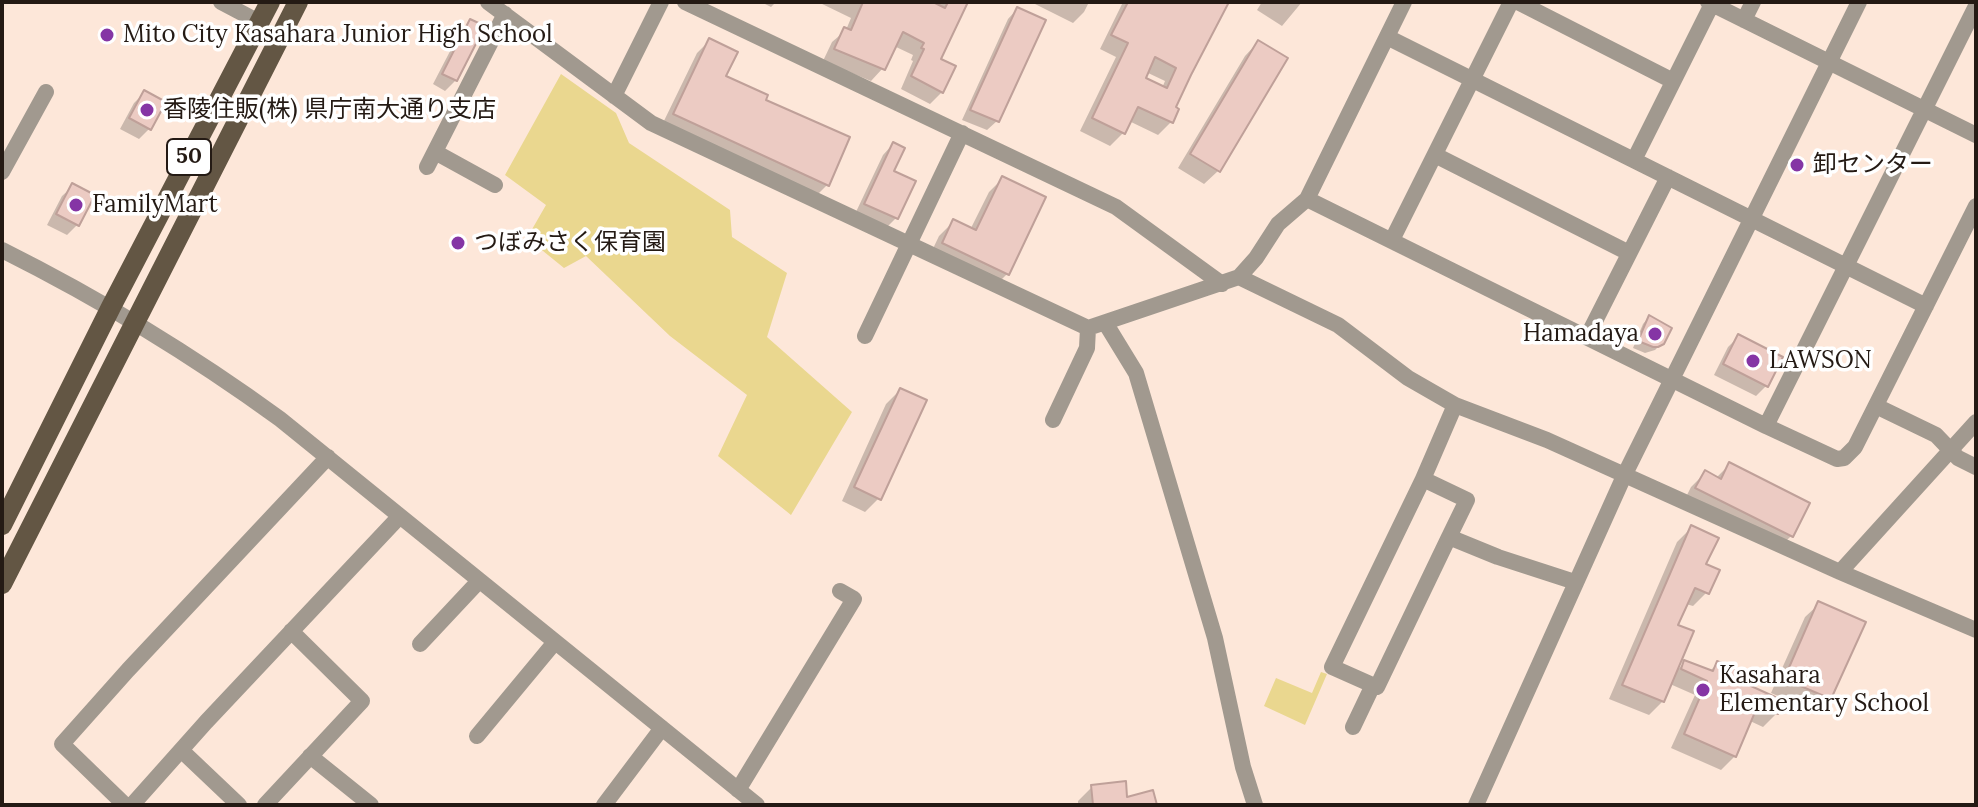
<!DOCTYPE html>
<meta charset="utf-8">
<style>
body{margin:0}
#map{position:relative;width:1978px;height:807px;overflow:hidden;background:#fde7d9;font-family:Lora,serif}
canvas{display:block}
.frame{position:absolute;inset:0;border:4px solid #241a14;pointer-events:none}
</style>
<div id="map">
<canvas width="1978" height="807"></canvas>
<div class="frame"></div>
</div>
<script>
const context = document.querySelector('canvas').getContext('2d');
context.lineJoin = 'round';
function paint(path, color) { context.fillStyle = color; context.fill(path, 'evenodd'); }
function trace(path, color, width, dash) { context.strokeStyle = color; context.lineWidth = width; context.lineCap = dash ? 'butt' : 'round'; context.setLineDash(dash || []); context.stroke(path); }
function drawText(font, color, halo, rows, align = 'center') {
  context.font = font + ' Lora,"Noto Sans JP",serif'; context.lineWidth = 7; context.setLineDash([]); context.textBaseline = 'middle'; context.strokeStyle = halo; context.fillStyle = color; for (const [text, x, y, turn = 0] of rows) {
    context.save(); context.translate(x, y); context.rotate((+turn || 0) * Math.PI / 180); context.textAlign = isNaN(turn) ? turn : align; if (halo) context.strokeText(text, 0, 0); context.fillText(text, 0, 0); context.restore();
  }
}
const green = new Path2D(`
 M561 74 616 113 629 143 730 210 732 237 787 273 767 337 852 412 791 515 718 456 747 395 670 336 586 256 564 268 527 238 546 205 505 175Z
 M1321 672 1327 674 1305 725 1264 706 1276 678 1312 693Z`);
const shadow = new Path2D(`
 M761 2H776L771 7Z
 M818 2H965L938 60 942 92 930 104 901 89 913 61 911 60 913 55 894 46 883 68 871 81 823 61 832 42 846 30 851 18Z
 M1031 2H1089L1084 12 1073 23Z
 M1123 2H1227L1173 108 1171 122 1158 135 1129 121 1123 133 1110 146 1080 131 1116 57 1100 49ZM1146 72 1165 81 1162 88 1143 79Z
 M1262 2H1302L1282 26 1257 10Z
 M1017 9 997 121 987 130 962 120 1008 19Z
 M471 21 456 80 445 91 433 84 460 32Z
 M710 40 724 77 763 101 827 185 814 198 661 127 697 53Z
 M1258 42 1218 171 1204 184 1178 168 1245 56Z
 M145 92 149 129 139 139 120 129 134 103Z
 M893 144 892 172 896 218 886 228 855 214 883 155Z
 M1003 178 1007 274 993 288 929 257 939 236 953 222 970 230 989 192Z
 M73 186 77 225 67 235 47 225 62 196Z
 M1649 317 1662 343 1655 350 1645 353 1633 348 1643 324Z
 M1738 337 1766 386 1756 396 1714 375 1728 347Z
 M900 390 879 498 865 512 842 501 886 404Z
 M1730 464 1791 536 1777 550 1683 503 1691 487 1705 473 1716 478Z
 M1691 528 1703 565 1707 592 1693 606 1686 604 1676 626 1675 672 1685 662 1709 672 1718 663 1777 713 1763 727 1750 721 1735 756 1721 770 1671 748 1695 695 1670 684 1663 701 1649 715 1609 699 1677 542Z
 M1819 604 1830 698 1816 712 1771 693 1805 617Z
 M1092 787 1126 800 1155 805H1078V801Z`);
const building = new Path2D(`
 M863 2H933L945 8 948 2H968L941 59 956 66 943 93 911 76 924 49 921 48 924 43 903 32 885 70 834 49 844 27 851 30Z
 M1128 2H1229L1191 75 1176 107 1179 109 1173 123 1138 107 1125 134 1092 118 1128 43 1111 35ZM1155 57 1176 68 1167 88 1146 78Z
 M1017 7 1046 20 999 122 970 110Z
 M470 19 485 26 457 81 442 74Z
 M709 38 738 52 726 76 768 95 766 100 850 137 829 186 673 114Z
 M1258 40 1288 58 1220 172 1190 154Z
 M144 90 166 102 151 130 129 118Z
 M893 142 905 148 894 171 916 181 898 219 864 204Z
 M1002 176 1046 197 1009 275 942 243 953 219 976 230Z
 M72 183 95 195 79 226 56 214Z
 M1649 315 1672 328 1664 344 1658 347H1653L1638 341Z
 M1738 334 1783 357 1768 387 1723 364Z
 M900 388 927 400 881 500 854 487Z
 M1729 462 1810 503 1793 537 1695 488 1705 470 1721 479Z
 M1691 525 1719 538 1706 564 1720 570 1709 594 1695 588 1678 625 1694 631 1664 702 1622 685Z
 M1818 601 1866 622 1831 699 1784 679Z
 M1684 660 1713 671 1717 661 1755 677 1751 686 1784 701 1778 714 1758 705 1736 757 1684 734 1707 681 1681 669Z
 M1126 781 1127 797 1153 790 1157 805H1093L1091 785Z`);
const minor = new Path2D(`
 M221 2 259 22
 M488 2 651 123 1088 328 1239 277 1256 258 1278 224 1307 199 1766 426 1837 459 1844 458 1855 447 1976 206
 M685 2 1116 207 1222 284
 M1518 2 1673 81
 M1708 2 1976 135
 M1744 20 1753 2
 M1387 37 1926 306
 M614 96 661 2
 M435 152 495 185
 M1435 155 1629 253
 M1634 160 1712 4
 M427 167 505 14
 M2 172 46 92
 M1307 199 1404 2
 M1392 240 1511 2
 M2 250C100 299 192 355 280 419L757 805
 M1239 277 1338 325 1408 378 1455 405 1547 440 1840 572 1976 630
 M1106 324 1136 373 1215 638 1243 767 1255 805
 M865 336 962 133
 M1587 337 1668 177
 M1876 406 1936 435 1958 458 1976 467
 M1053 420 1087 348 1088 328
 M1766 426 1976 6
 M1423 479 1455 405
 M1449 537 1467 500 1423 479 1332 667 1377 687 1449 537 1498 557 1575 582
 M1840 572 1976 422
 M420 644 479 581
 M1353 727 1373 685
 M477 736 555 642
 M181 750 239 805
 M310 756 371 805
 M738 790 854 599 840 591
 M125 805 62 744 128 670 328 457
 M132 805 206 722 400 516
 M265 805 362 701 291 631
 M604 805 662 728
 M1476 805 1624 476 1859 2`);
const major = new Path2D(`
 M2 525 111 307 270 2
 M2 584 298 2`);
const markers = [
 [107,35,8,"#8535a5"],
 [147,110,8,"#8535a5"],
 [1797,165,8,"#8535a5"],
 [76,205,8,"#8535a5"],
 [458,243,8,"#8535a5"],
 [1655,334,8,"#8535a5"],
 [1753,361,8,"#8535a5"],
 [1703,690,8,"#8535a5"]
];
const shields = [
 [189,157,44]
];
const shieldNames = [
 ["50",189,157]
];
const poiNames = [
 ["Mito City Kasahara Junior High School",123,35],
 ["香陵住販(株) 県庁南大通り支店",163,110],
 ["卸センター",1813,165],
 ["FamilyMart",92,205],
 ["つぼみさく保育園",474,243],
 ["Hamadaya",1639,334,"right"],
 ["LAWSON",1769,361],
 ["Kasahara",1719,676],
 ["Elementary School",1719,704]
];
paint(green, '#ead78f');
paint(shadow, '#0003');
paint(building, '#eccbc3');
trace(building, '#bfa099', 2);
trace(minor, '#a1998f', 16);
trace(major, '#635644', 20);
for (const [x, y, r, color] of markers) { const dot = new Path2D(); dot.arc(x, y, r, 0, 2 * Math.PI); context.fillStyle = color; context.fill(dot); trace(dot, '#fff', 3); }
for (const [x, y, w] of shields) { const box = new Path2D(); box.roundRect(x - w / 2, y - 18, w, 36, 6); context.fillStyle = '#fff'; context.fill(box); trace(box, '#241a14', 2); }
drawText('bold 22px', '#241a14', null, shieldNames);
drawText('24px', '#241a14', '#fff', poiNames, 'left');
</script>
